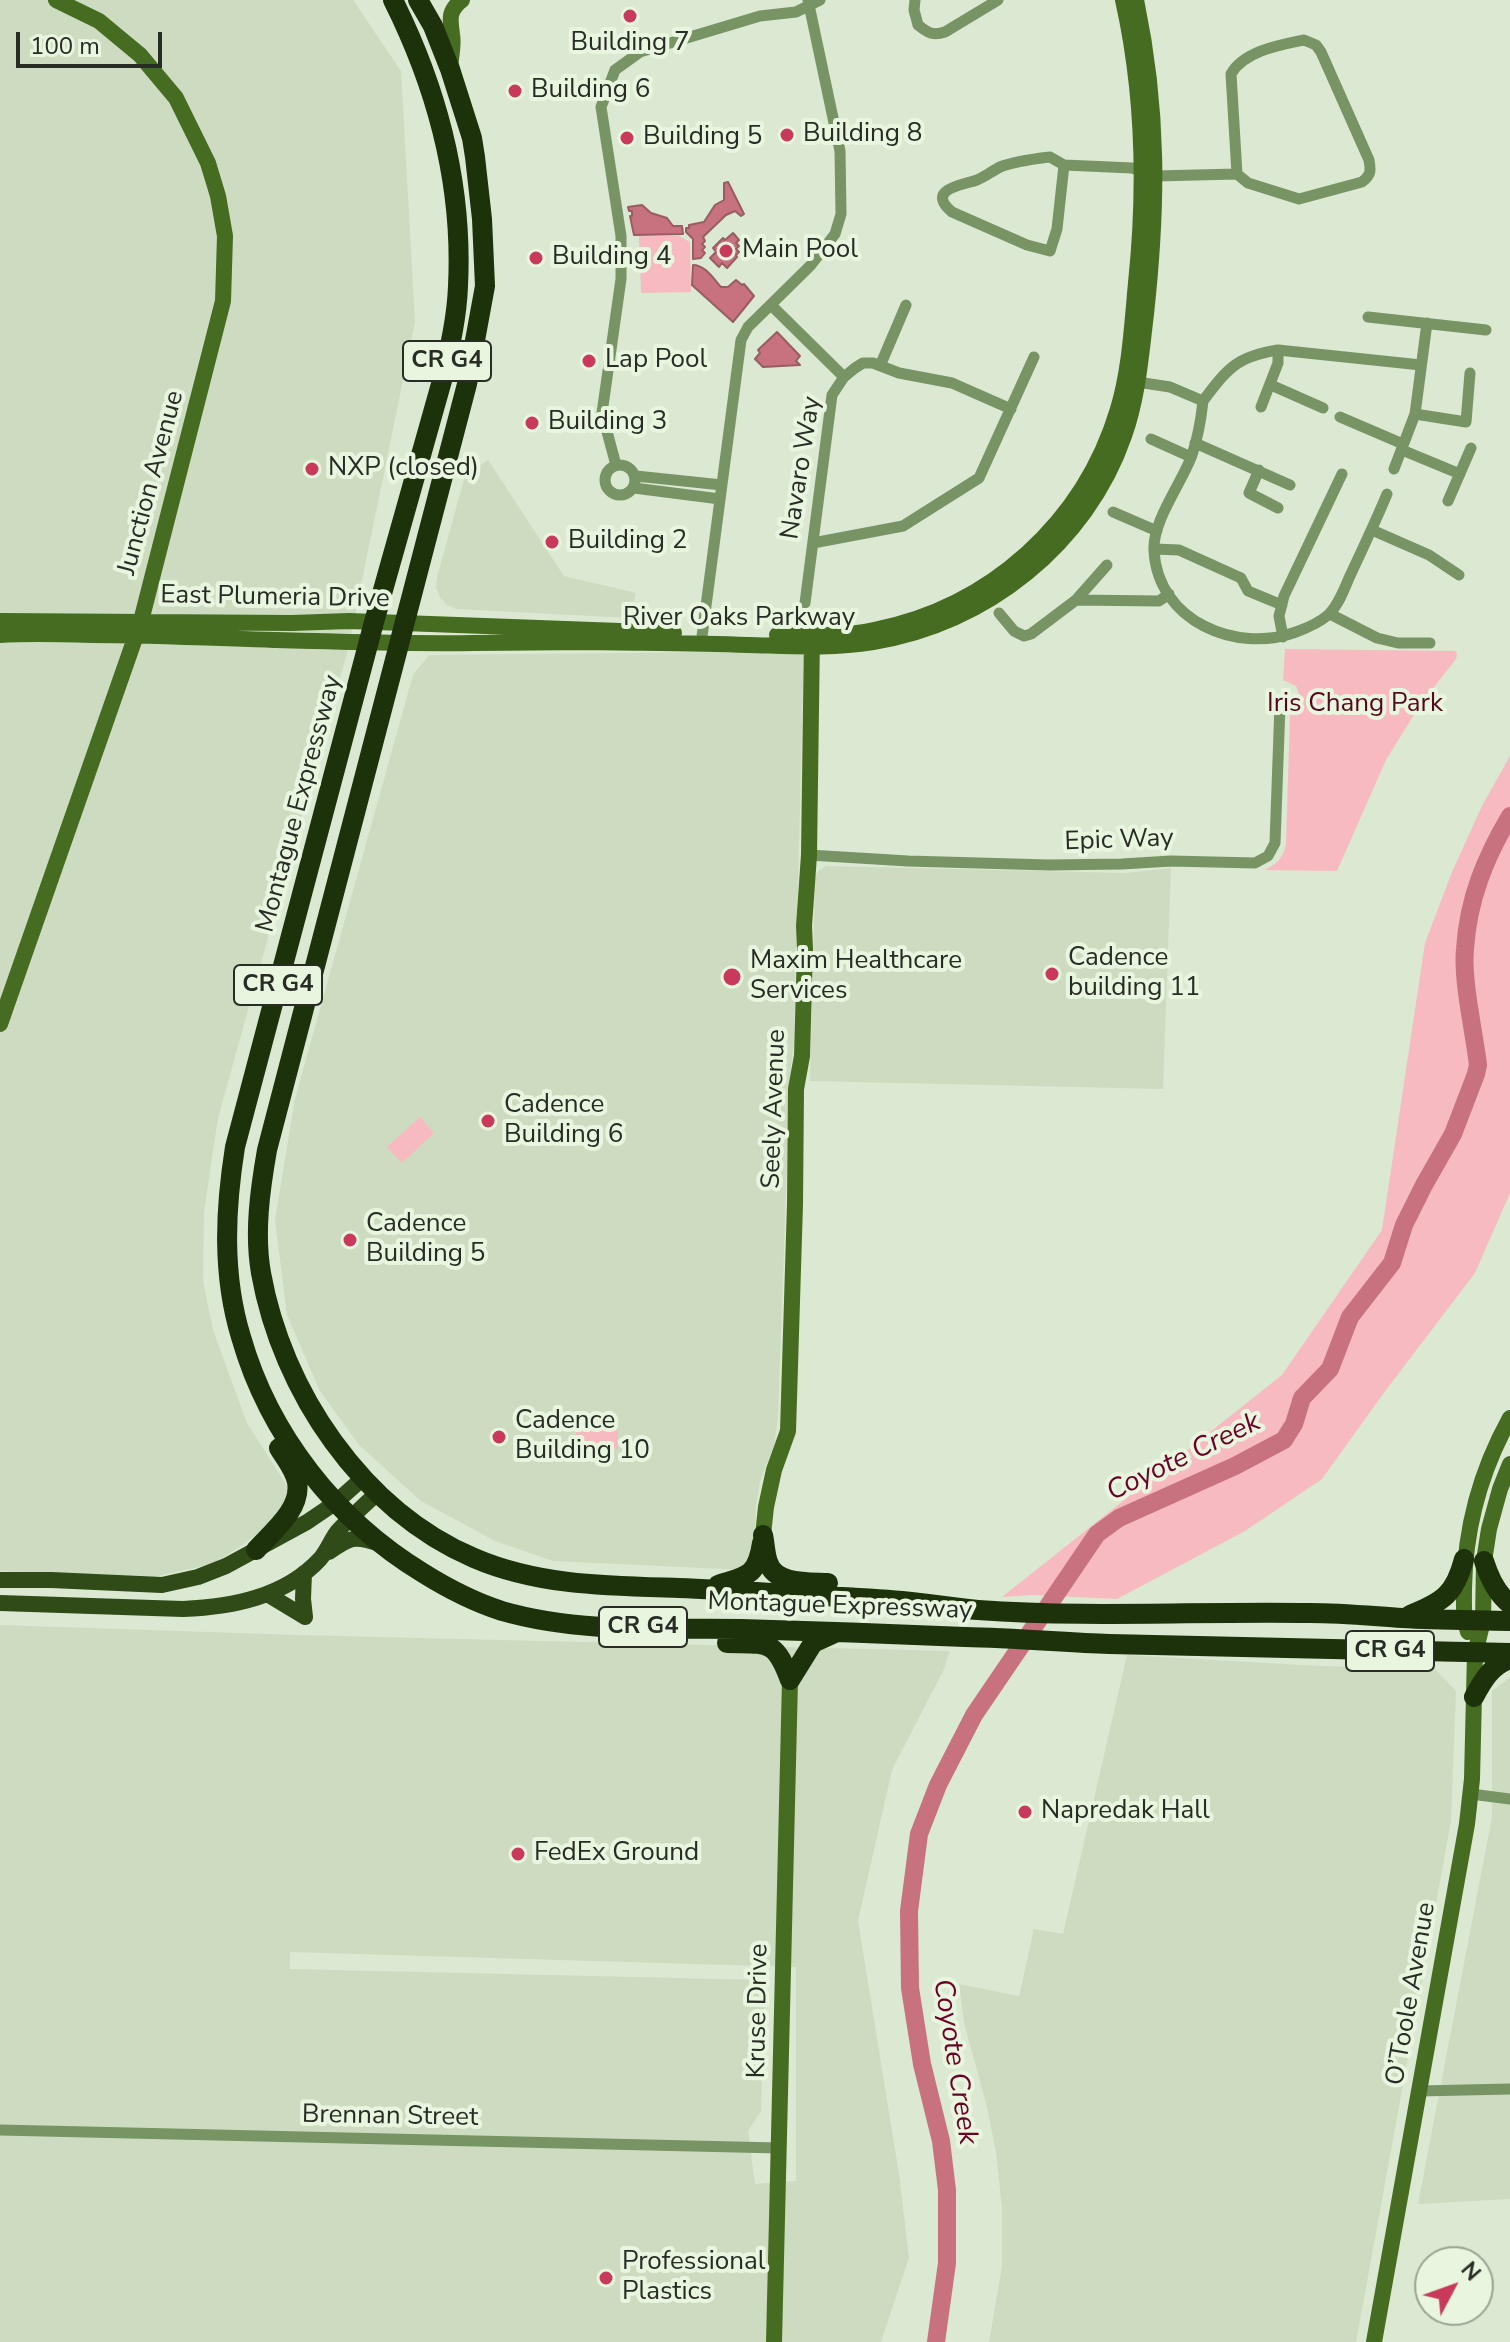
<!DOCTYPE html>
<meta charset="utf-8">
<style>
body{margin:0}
#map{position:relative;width:1510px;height:2342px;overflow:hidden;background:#dbe8d2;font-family:"Nunito Sans",sans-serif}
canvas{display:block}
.north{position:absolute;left:1414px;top:2246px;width:80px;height:80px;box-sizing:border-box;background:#e8f5df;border:2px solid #9ba594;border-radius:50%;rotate:49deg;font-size:22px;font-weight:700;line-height:32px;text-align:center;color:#272c24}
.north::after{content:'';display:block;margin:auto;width:28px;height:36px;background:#c9395b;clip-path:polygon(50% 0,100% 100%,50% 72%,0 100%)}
.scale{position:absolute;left:16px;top:32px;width:146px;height:36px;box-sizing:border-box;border:4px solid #272c24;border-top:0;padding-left:10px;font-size:24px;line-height:28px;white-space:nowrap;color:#272c24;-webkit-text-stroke:6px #e8f5df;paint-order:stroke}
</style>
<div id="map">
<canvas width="1510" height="2342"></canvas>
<div class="north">N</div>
<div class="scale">100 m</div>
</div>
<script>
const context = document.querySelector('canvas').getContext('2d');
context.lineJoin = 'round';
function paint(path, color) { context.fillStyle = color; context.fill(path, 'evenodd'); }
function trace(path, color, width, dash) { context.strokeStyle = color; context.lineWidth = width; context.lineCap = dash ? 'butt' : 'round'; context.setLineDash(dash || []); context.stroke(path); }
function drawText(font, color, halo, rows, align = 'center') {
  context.font = font + ' "Nunito Sans",sans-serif'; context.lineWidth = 8; context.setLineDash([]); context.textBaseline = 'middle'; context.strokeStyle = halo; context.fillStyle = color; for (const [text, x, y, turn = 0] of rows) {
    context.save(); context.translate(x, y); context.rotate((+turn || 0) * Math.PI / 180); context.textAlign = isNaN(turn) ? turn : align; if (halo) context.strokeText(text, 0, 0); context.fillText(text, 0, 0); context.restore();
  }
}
const built = new Path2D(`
 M0 0H353L401 71 415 322 347 653 218 1118 204 1212 203 1281 213 1330 247 1423 289 1489 283 1515 238 1548 212 1564 153 1577 0 1571Z
 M488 460 564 576 636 593 630 618 456 609 447 605 440 597 436 588 437 577 465 476Z
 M804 651 794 1041 790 1080 778 1418 774 1445 760 1481 756 1505 754 1549 745 1570 553 1561 495 1541 421 1501 359 1445 320 1391 287 1315 275 1220 295 1099 413 675 429 655Z
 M826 866 1127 873 1171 868 1163 1089 810 1081 815 878 817 872Z
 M0 1625 298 1635 950 1651 944 1669 892 1770 858 1921 899 2174 909 2258 881 2342H0ZM290 1952 796 1967V2181L755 2184 748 2131 761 2111 765 1980 290 1969Z
 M1127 1655 1319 1666 1434 1668 1456 1691 1451 1821 1356 2342H989L1002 2267V2208L996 2152 986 2103 964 2023 959 1984 1019 1996 1034 1929 1063 1934Z
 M1510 1677V2199L1418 2204 1492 1817V1691Z`);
const green = new Path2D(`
 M639 236H679L690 242 691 292 641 293Z
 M1285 649 1455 651 1457 654 1456 659 1420 705 1386 760 1337 871 1265 870C1278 863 1283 858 1286 844L1290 715 1297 709 1301 699 1296 686 1283 680Z
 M1510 756V1193L1475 1273 1383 1394 1322 1479 1245 1531 1117 1599 1032 1595 1002 1597 1282 1375 1382 1230 1425 943 1452 872 1482 806Z
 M420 1117 434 1133 402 1163 387 1147Z
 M576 1426 618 1427V1449L576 1447Z`);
const water = new Path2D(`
 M728 182 744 214 741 216 735 211 726 215 703 237 705 241 702 244 705 247 702 250 705 253 701 258 693 259V239L686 232V228H689V225L704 222 715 205 724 200V183Z
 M642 205 651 213 667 218 673 226H682L683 234 634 235 630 216H632V211H629L628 207Z
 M733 233 739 240 736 243 739 246 736 249 739 252 736 255 737 257 727 268 722 263 719 267 710 258 716 252 713 248 723 238 725 240Z
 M693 265C705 265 713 278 721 287H728L736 280 742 285 744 284 754 296 733 322 692 285Z
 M777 332 800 356 796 361 800 365 763 367 755 359 760 353 758 350Z`);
const river = new Path2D(`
 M936 2342 947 2263V2190L941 2141 922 2064 910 1988 909 1911 919 1834 938 1785 974 1715 1097 1534 1119 1518 1235 1466 1284 1440 1294 1424 1302 1398 1330 1369 1350 1317 1392 1263 1404 1225 1424 1185 1453 1134 1476 1074 1478 1065C1474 1031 1462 981 1465 949 1468 900 1485 858 1510 816`);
const street = new Path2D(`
 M915 0 914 10 918 25C928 33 933 36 945 32L998 0
 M1304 40 1316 45 1321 52 1369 160C1371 171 1371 175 1362 182L1299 199 1248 183 1237 174 1231 74C1244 51 1280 45 1304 40Z
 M1050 157 1064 165 1057 229 1050 251 1027 245 952 212C925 189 963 185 977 180 985 177 992 171 1000 167 1016 161 1034 159 1050 157Z
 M1064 165 1132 168 1156 176 1237 174
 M771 305 844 377
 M1368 317 1486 330
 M880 366 906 305
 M1131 381 1170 387 1203 401
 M1271 385 1323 408
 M1203 401C1201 420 1198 437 1192 455 1182 483 1152 521 1154 551 1158 621 1236 654 1296 632 1307 628 1319 623 1328 615 1338 606 1344 590 1349 578 1362 550 1375 523 1387 494
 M1203 401C1227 369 1237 356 1278 350L1421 365
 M1261 407 1278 363V350
 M1415 414 1466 422 1470 373
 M1340 417 1403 444
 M1151 439 1191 457
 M1195 443 1290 485
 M1402 450 1460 474
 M605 480a15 15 0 1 1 30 0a15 15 0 1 1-30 0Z
 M616 465 602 413 621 279V236L601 107 615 70 640 52 760 16 796 12 820 0
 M1394 469 1415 414 1427 323
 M1259 470 1249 493 1278 508
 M636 476 722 485
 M634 488 720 499
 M1448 501 1471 448
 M1113 512 1157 531
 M1372 530 1429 555 1459 575
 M813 543 903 526 979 478 1034 357
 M1154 549 1179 550 1241 578 1248 591 1282 605
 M1076 600 1159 601 1169 594
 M805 603 832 395 844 377 855 368 863 363H873L899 373 952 383 1011 409
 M999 613 1014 631 1024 636 1031 634 1076 600 1107 565
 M1330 614 1377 638 1398 643H1430
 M1283 637 1279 616 1284 596 1342 474
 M701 644 741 340 748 327 811 265 835 234 841 214 840 151 808 0
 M809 855 908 861 1049 865 1122 864 1171 861 1255 863 1268 856 1275 843 1280 705 1285 698
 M1471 1794 1510 1799
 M1419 2091 1510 2089
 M0 2130 779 2148`);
const secondary = new Path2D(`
 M450 67C451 57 454 44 452 34 450 19 448 11 462 0
 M0 621 292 623 349 621 674 633
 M0 635C30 633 61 634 91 635 152 635 213 638 274 640 341 642 407 644 474 643 513 643 551 642 590 642 643 643 696 643 748 645 790 646 831 649 873 642 985 625 1087 544 1124 436 1138 397 1141 355 1146 314 1158 204 1159 109 1136 0
 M777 635C809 635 842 637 874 630 990 607 1084 523 1118 409 1130 369 1132 325 1136 283 1146 187 1144 94 1123 0
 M0 1024 141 621 223 301 225 236 218 196 208 163 176 98 140 55 99 21 56 0
 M763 1535 766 1507 774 1470 788 1431 795 1204 796 1089 802 1056 805 949 804 926 809 855 812 636
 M1468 1632C1463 1617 1464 1604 1464 1589 1465 1527 1480 1472 1510 1418
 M774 2342 790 1680
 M1374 2342 1467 1824 1472 1779 1475 1653 1483 1621 1484 1561 1489 1529 1500 1489 1510 1464`);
const primary = new Path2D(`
 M329 1552C349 1538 354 1535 377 1543
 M304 1573 303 1599 305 1617
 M0 1580H51L162 1585 198 1577 226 1566 307 1522 335 1503 363 1478
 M267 1594 305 1617
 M0 1603 183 1609C232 1607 285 1597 320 1559 327 1551 331 1540 337 1532 349 1518 364 1506 377 1493`);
const highway = new Path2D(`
 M393 0C437 88 463 186 458 286 457 316 450 347 443 377L374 622 235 1147C225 1210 222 1275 241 1337 269 1435 336 1520 423 1573 447 1588 474 1602 502 1611 578 1633 662 1628 741 1629 816 1631 890 1634 965 1637 1013 1638 1061 1642 1109 1644 1243 1648 1377 1651 1510 1653
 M418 0 433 26 450 69 472 138 475 157 482 219 485 286 467 384 267 1150C260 1190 254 1233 261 1273 282 1391 362 1510 474 1558 539 1586 610 1586 679 1588 709 1589 740 1591 771 1593 815 1596 858 1597 902 1601 927 1603 953 1608 978 1610 1089 1618 1199 1611 1310 1613 1341 1613 1371 1616 1402 1618 1438 1620 1474 1620 1510 1621
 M763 1535C765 1544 765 1554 768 1562 775 1585 809 1582 828 1583
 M256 1550C272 1532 302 1509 297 1482 295 1470 285 1458 279 1448
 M1484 1561C1489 1577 1497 1594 1510 1604
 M718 1585C746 1576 757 1577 762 1543
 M1410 1615C1443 1602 1455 1594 1464 1559
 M727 1643C768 1644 775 1639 790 1680
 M790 1680 813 1643 835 1633
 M1474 1697C1483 1680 1491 1666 1510 1659`);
const markers = [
 [630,16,8,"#c9395b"],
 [515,91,8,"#c9395b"],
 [787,135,8,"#c9395b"],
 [627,138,8,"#c9395b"],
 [726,251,8,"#c9395b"],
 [536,258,8,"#c9395b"],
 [589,361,8,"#c9395b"],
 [532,423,8,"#c9395b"],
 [312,469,8,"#c9395b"],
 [552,542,8,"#c9395b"],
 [1052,974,8,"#c9395b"],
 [732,977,10,"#c9395b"],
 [488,1121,8,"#c9395b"],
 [350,1240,8,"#c9395b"],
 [499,1437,8,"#c9395b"],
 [1025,1812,8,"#c9395b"],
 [518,1854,8,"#c9395b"],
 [606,2278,8,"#c9395b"]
];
const shields = [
 [447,361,88],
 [278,985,88],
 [643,1627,88],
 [1390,1651,88]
];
const shieldNames = [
 ["CR G4",447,361],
 ["CR G4",278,985],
 ["CR G4",643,1627],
 ["CR G4",1390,1651]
];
const poiNames = [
 ["Building 7",630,44,"center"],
 ["Building 6",531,91],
 ["Building 8",803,135],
 ["Building 5",643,138],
 ["Main Pool",742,251],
 ["Building 4",552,258],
 ["Lap Pool",605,361],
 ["Building 3",548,423],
 ["NXP (closed)",328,469],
 ["Building 2",568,542],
 ["Cadence",1068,959],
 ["building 11",1068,989],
 ["Maxim Healthcare",750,962],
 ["Services",750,992],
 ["Cadence",504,1106],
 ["Building 6",504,1136],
 ["Cadence",366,1225],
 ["Building 5",366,1255],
 ["Cadence",515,1422],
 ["Building 10",515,1452],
 ["Napredak Hall",1041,1812],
 ["FedEx Ground",534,1854],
 ["Professional",622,2263],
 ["Plastics",622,2293]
];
const streetNames = [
 ["Navaro Way",802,468,-81],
 ["Junction Avenue",152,483,-75],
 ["East Plumeria Drive",275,598,1],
 ["River Oaks Parkway",739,619],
 ["Montague Expressway",300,804,-75],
 ["Epic Way",1119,841,-2],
 ["Seely Avenue",775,1109,-88],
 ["Montague Expressway",840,1607,2],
 ["O’Toole Avenue",1412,1994,-80],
 ["Kruse Drive",759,2011,-89],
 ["Brennan Street",390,2117,1]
];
const parkNames = [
 ["Iris Chang Park",1355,705]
];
const waterNames = [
 ["Coyote Creek",1184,1458,-26],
 ["Coyote Creek",954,2062,81]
];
paint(built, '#cddcc1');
paint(green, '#f7bac0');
paint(water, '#c7727e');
trace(water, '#975d63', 2);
trace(river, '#c7727e', 18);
trace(street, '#789364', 11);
trace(secondary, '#466c21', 16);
trace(primary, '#304b17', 16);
trace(highway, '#1d310a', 20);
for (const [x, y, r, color] of markers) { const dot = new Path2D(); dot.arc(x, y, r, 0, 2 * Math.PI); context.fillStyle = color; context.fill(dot); trace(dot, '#e8f5df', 3); }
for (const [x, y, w] of shields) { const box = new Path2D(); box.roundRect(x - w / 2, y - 20, w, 40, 6); context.fillStyle = '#e8f5df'; context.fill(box); trace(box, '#272c24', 2); }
drawText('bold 24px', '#272c24', null, shieldNames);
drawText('26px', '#272c24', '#e8f5df', poiNames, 'left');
drawText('26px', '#272c24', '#e8f5df', streetNames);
drawText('26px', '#57081f', '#e8f5df', parkNames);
drawText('italic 28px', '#6c0025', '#e8f5df', waterNames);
</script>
